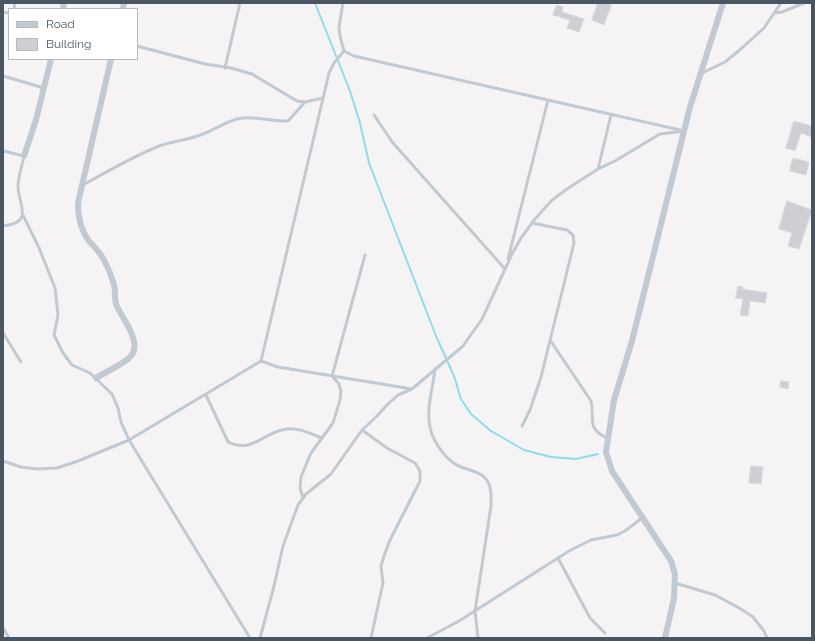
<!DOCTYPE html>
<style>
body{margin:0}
#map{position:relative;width:815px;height:641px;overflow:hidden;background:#f5f3f3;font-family:Raleway,sans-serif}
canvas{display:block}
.frame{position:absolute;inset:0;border:4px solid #4a5661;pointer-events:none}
.legend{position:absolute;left:8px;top:8px;width:130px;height:52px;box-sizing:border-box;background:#fff;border:1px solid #b7bbc0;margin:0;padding:5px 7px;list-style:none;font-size:12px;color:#4a5661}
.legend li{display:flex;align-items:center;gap:8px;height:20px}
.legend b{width:20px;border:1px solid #b7bbc0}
</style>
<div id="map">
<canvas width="815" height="641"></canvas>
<div class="frame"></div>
<ul class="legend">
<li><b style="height:5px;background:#c1cad2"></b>Road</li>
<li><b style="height:11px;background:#cdcfd5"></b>Building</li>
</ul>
</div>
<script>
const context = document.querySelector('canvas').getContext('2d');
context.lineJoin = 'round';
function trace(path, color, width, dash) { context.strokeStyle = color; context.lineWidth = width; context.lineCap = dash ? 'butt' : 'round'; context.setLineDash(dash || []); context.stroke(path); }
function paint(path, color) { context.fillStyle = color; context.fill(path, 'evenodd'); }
const stream = new Path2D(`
 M315 3 350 91 360 123 369 163 436 336 454 376 461 399 471 414 491 431 524 450 551 457 576 459 598 454`);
const building = new Path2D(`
 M598 3H612L604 25 592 20Z
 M557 5 563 7 562 12 584 19 579 32 567 28 570 20 553 15Z
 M794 121 812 126V137L801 133 795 151 786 148Z
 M793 158 809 162 806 175 790 171Z
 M787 201 812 210 799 249 788 246 792 233 779 229Z
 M738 286 743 287V289L767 293 765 303 750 301 748 316 740 315 743 299 736 298Z
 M781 381 789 382 788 389 780 387Z
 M751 466 763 467 761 484 749 483Z`);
const lane = new Path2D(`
 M343 3 339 27 340 36 344 51
 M14 9 15 3
 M3 12 9 13
 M774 13 782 12 804 3
 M137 46 205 64 231 68 252 74 297 101 305 102 323 98
 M344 51 354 56 680 130
 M225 68 240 3
 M702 73 725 62 742 48 764 28 781 3
 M3 76 44 88
 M374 115 393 143 505 269
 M3 151 24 156C22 165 19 175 18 184 17 204 36 222 3 226
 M598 169 611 115
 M83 185C108 171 132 157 159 146 173 141 189 140 203 134 216 129 228 120 242 118 257 116 272 122 288 121L305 102
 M23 215 39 248 55 288 58 315 54 335 63 353 72 365 90 373 112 394 118 408 121 422 129 440 250 638
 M508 259 548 100
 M3 333 21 362
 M550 340 591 401C595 420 586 428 607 438
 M261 361 278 367 412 389
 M435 369C433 388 426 408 430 427 433 442 446 461 461 467 469 470 481 472 486 479 492 486 491 497 491 506L475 611 478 638
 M206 395 228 442C252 454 264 432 286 429 298 427 311 434 322 438
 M522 426 530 410 541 377 574 243 573 235 567 230 532 223
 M362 430 387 448 415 463 420 471V481L390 540 384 556 381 566 383 583 371 638
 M3 461 21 467 37 469 57 468 78 461 129 440 261 361 329 73 334 63 344 51
 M303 498 300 488 301 477 311 453 333 423 340 400 341 391 339 384 332 376 365 255
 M558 558 590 618 605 633
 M675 583 715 595 741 609 753 617 764 631 767 638
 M3 628 9 638
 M260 638 274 586 283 546 298 505 306 494 331 474 362 430 377 416 388 404 398 395 412 389 463 346 482 319 513 252 521 238 535 219 552 200 567 189 598 169 615 161 660 134 684 131
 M427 638 459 621 569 551 591 540 617 535 625 531 642 518`);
const street = new Path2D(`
 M63 9 64 3
 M123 9 124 3
 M24 156 36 120 51 59
 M96 378C104 373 125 363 130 357 144 343 121 317 116 304 114 297 116 291 114 285 112 277 108 268 104 260 100 252 94 247 89 241 80 229 78 217 78 203L111 59
 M665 638 674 598 675 574 671 561 612 471 606 452 614 400 632 341 690 107 723 3`);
trace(stream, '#90daee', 2);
paint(building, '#cdcfd5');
trace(building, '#d7d9de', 1);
trace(lane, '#c1cad2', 3);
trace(street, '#c1cad2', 6);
</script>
